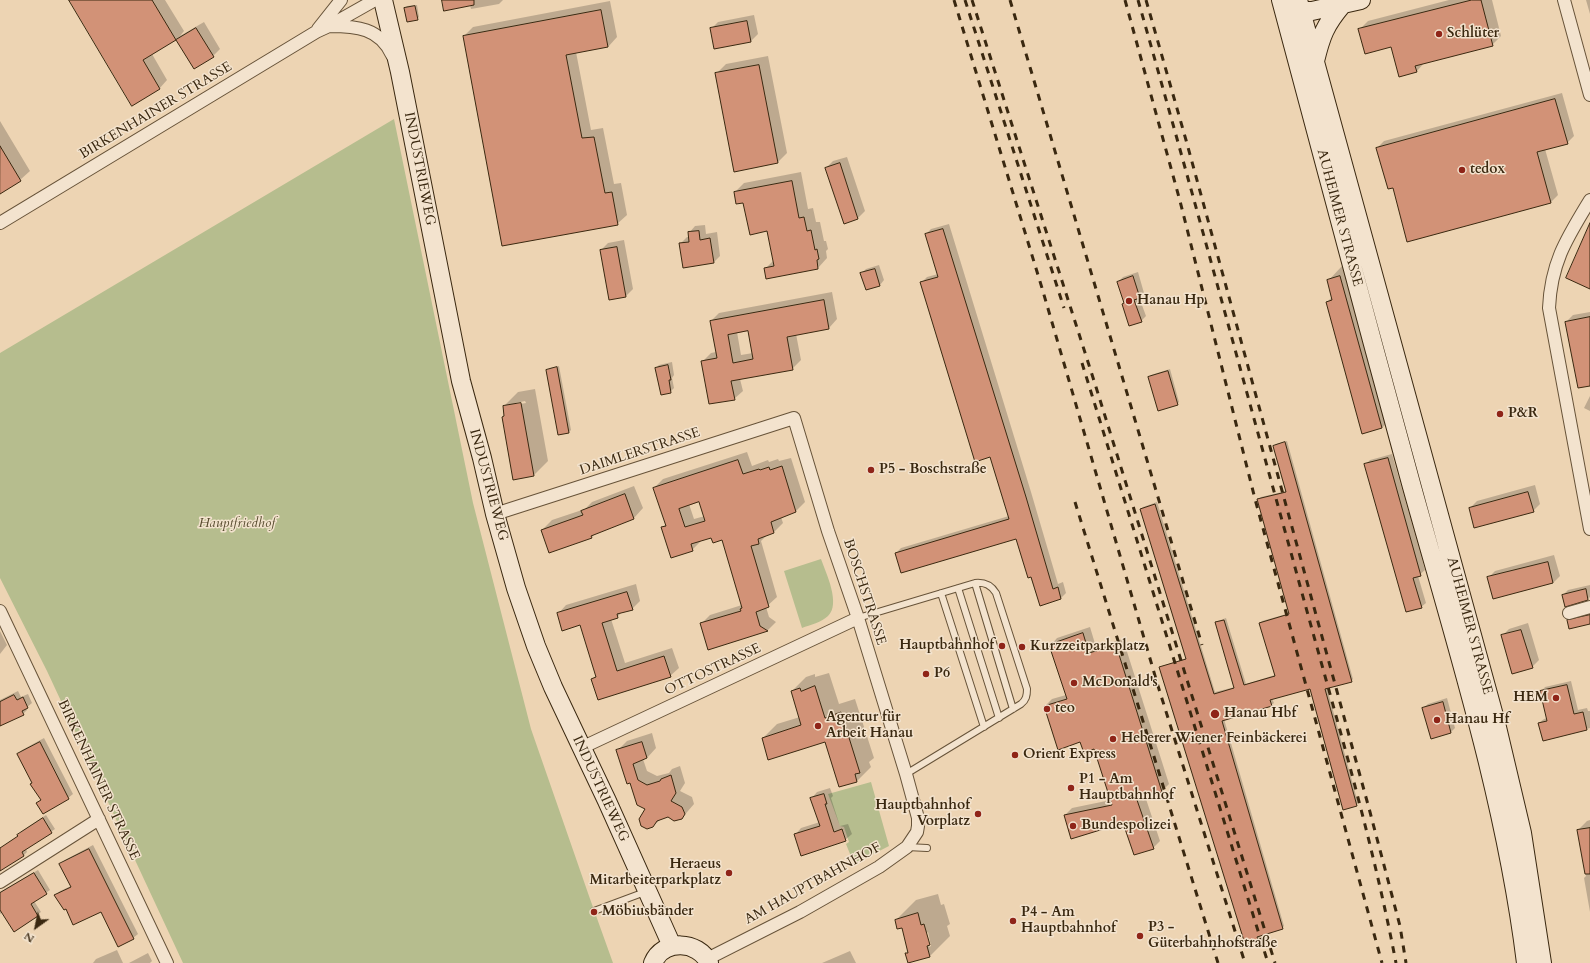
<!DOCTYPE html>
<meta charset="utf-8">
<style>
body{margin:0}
#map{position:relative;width:1590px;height:963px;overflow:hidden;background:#edd4b3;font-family:Cardo,serif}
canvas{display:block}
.north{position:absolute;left:16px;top:907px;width:40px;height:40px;-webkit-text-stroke:3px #f3e3ce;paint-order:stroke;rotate:213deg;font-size:11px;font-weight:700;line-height:16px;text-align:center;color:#3a2810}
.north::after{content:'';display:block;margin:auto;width:14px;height:18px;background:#3a2810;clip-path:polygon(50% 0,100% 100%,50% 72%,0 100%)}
</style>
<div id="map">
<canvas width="1590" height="963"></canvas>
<div class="north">N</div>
</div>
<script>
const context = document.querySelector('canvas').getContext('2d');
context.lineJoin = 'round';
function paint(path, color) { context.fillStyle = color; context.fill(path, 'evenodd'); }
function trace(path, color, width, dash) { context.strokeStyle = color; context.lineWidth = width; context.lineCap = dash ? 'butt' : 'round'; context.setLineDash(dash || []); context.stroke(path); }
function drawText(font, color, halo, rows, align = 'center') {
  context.font = font + ' Cardo,serif'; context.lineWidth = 3; context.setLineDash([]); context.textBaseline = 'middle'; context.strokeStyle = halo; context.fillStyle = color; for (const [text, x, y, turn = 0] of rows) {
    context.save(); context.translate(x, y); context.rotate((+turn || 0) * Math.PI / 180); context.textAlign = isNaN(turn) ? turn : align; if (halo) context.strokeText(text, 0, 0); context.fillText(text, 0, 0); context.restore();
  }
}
const green = new Path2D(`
 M394 119 473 503 531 729 589 896 613 963H183L47 671 0 578V353Z
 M821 559C826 573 841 604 828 616 822 622 810 625 802 628L784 571Z
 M871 782 889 846 854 864 846 844 849 842 844 827 840 826 828 794Z`);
const shadow = new Path2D(`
 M69 0H165L184 31 180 36 204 22 220 49 213 56 194 67 177 39 152 54 167 80 159 89Z
 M443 0H503L499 4 471 9 470 5Z
 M1449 0H1492L1501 36 1492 45 1425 62 1417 71 1392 45 1359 30 1368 21Z
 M1586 0H1590V14Z
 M610 1 617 37 608 47 576 52 591 130 603 128 614 184 621 183 627 215 617 224 464 36 473 27Z
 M417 5 419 17 417 19 405 8 407 6Z
 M754 15 758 34 751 41 711 29 718 22Z
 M768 56 787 153 778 162 735 170 716 74 726 64Z
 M1562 93 1574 136 1567 143 1545 149 1558 195 1551 202 1393 186 1377 148 1384 141Z
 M0 121 30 171 20 180 0 192Z
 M847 157 865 211 858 218 826 168 833 161Z
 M801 172 808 209 813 208 816 222H820L824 241H826L828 249 826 251 827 258 818 268 767 278 766 268 774 260 767 230 735 192 744 183Z
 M949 224 1031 492 1058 584 1063 582 1066 593 1061 598 1040 605 1017 538 896 553 901 548 1009 516 991 456 921 283 927 277 938 274 926 234 931 229Z
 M705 225 706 234 717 232 720 256 714 262 684 267 680 244 687 237H689V233L695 226Z
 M624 240 633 289 626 296 610 299 601 250 608 243Z
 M1354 263 1396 413 1382 428 1327 302 1332 297 1328 281 1342 266Z
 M879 265 884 280 880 285 867 289 862 273 866 269Z
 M1138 272 1144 293 1139 297 1146 316 1141 321 1123 304 1125 302 1118 282 1123 277Z
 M832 292 837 319 829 328 796 334 801 360 792 369 740 379 743 391 734 399 702 362 711 353 716 352 711 321 719 313ZM749 330 753 353 741 355 737 332Z
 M1590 312V385L1566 322 1573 315Z
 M672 362 674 375 672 378 674 388 670 392 656 368 659 365Z
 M559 366 571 430 569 432 548 370 550 368Z
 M1170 369 1179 402 1177 404 1149 377 1151 375Z
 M535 389 548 461 534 475 514 478 503 417 505 415 504 406 518 392ZM525 401 526 403 514 405 516 403Z
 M1590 396V411L1584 408Z
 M1287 441 1353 679 1351 681 1327 688 1358 803 1356 805 1310 688 1272 699 1274 703 1271 705 1224 719 1284 926 1282 928 1259 935 1260 937 1258 939 1160 668 1162 666 1187 658 1141 509 1143 507 1157 502 1215 692 1235 687 1216 623 1218 621 1226 618 1246 684 1275 675 1260 623 1262 621 1290 613 1259 499 1261 497 1286 491 1274 446 1276 444Z
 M747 452 752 466 768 460 769 462 778 459 779 461 791 458 805 502 796 511 781 517 783 523 774 532 767 535 761 541 777 597 766 607 769 617 776 622 768 630 708 649 701 624 710 615 742 605 723 539 712 537 701 541 692 550 662 528 666 524 654 488 663 479ZM700 501 705 516 694 519 689 504Z
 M1392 454 1425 570 1418 576 1426 603 1421 607 1365 465 1370 460Z
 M1535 485 1540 504 1533 511 1470 508 1477 501Z
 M634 486 643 508 634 518 596 533 591 538 542 530 552 520 585 509 592 502Z
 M1554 555 1560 576 1553 583 1493 598 1488 578 1495 571Z
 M636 584 640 601 632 609 622 612 617 617 611 619 625 663 672 648 679 668 670 676 592 679 597 675 581 624 558 614 566 605Z
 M1590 585V597L1588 599 1563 595 1568 590Z
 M1590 612V623L1568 620 1573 616Z
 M1528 623 1539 660 1532 667 1502 636 1509 629Z
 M1090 627 1096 647 1123 639 1169 784 1162 791 1145 796 1160 841 1153 848 1124 822 1065 815 1072 808 1111 800 1094 748 1081 741 1045 706 1052 699 1066 695 1051 645 1057 638Z
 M0 631 7 645 0 654Z
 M829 673 839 704 855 699 874 758 869 762 871 767 857 781 840 786 825 741 763 738 777 724 800 717 792 691 806 677 815 674V677Z
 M1571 681 1578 710 1587 708 1588 711H1590V728L1543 740 1539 723 1544 719 1547 718 1541 692 1545 687Z
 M18 691 21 697 28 694 32 703 26 708 27 710 23 714 0 725V700Z
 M1447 698 1455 728 1451 732 1432 738 1423 708 1428 704Z
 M652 733 656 748 647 758 643 759 647 771 657 776 669 773 672 769 680 766 685 783 680 791 692 797 694 804 682 818 668 816 661 819 653 826 647 808 630 782 617 751 627 741Z
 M44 738 73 794 68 798 38 803 41 800 18 754 22 750Z
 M830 788 833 796 831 798 840 826 848 824 852 834 845 840 795 835 801 828 820 822 811 799 817 792Z
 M46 815 55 829 26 849 27 852 24 855 0 870V848L19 836 22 831Z
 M1590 820V912L1584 878 1586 876 1578 830 1587 821Z
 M93 845 138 934 133 938 101 910 56 895 60 891 71 886 60 864 65 860Z
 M38 870 50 890 34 901 41 912 14 930 3 912 0 914V892Z
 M938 894 941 905 944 904 950 924 947 926 950 936 930 956 909 962 907 954 909 951 902 927 896 920 916 900ZM928 932 931 946 929 947 926 934Z
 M117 950 123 963H93L96 959Z
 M850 951 856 963H822Z
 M148 953 152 961 150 963H129Z`);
const building = new Path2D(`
 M69 0H152L176 40 143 60 160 89 132 106Z
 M442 0H474V5L444 11Z
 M1472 0H1481L1493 46 1415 66 1417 72 1399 77 1391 47 1365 54 1358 29Z
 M415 6 418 20 407 22 404 8Z
 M601 10 608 47 566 55 582 138 594 137 605 193 612 192 618 225 502 246 463 36Z
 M747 21 751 42 714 49 710 28Z
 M196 28 214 57 194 69 176 40Z
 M759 65 778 163 734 172 715 73Z
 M1555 99 1568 144 1537 152 1551 203 1407 242 1393 188 1388 189 1376 148Z
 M0 146 21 181 0 194Z
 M840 163 858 219 844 224 825 168Z
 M792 181 799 218 804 217 807 231 811 230 815 250 817 249 819 259 817 260 818 269 766 279 764 268 774 266 767 231 750 235 743 203 736 204 734 192Z
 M1590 223V289L1566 278Z
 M943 229 1026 497 1053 589 1058 587 1061 599 1040 606 1031 577 1028 578 1016 539 901 573 895 553 1009 519 990 457 975 462 920 282 938 277 925 234Z
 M699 231 700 240 710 238 714 263 683 268 679 243 689 242 688 232Z
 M617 247 626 297 609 300 600 250Z
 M875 269 880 286 866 290 860 273Z
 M1133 276 1140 298 1134 300 1142 322 1129 326 1122 304 1124 303 1117 282Z
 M1340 276 1382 428 1362 434 1326 302 1332 300 1327 280Z
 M824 300 829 329 787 337 793 370 731 381 735 400 709 404 701 361 717 358 710 321ZM748 331 753 359 733 363 728 335Z
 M1590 317V386L1578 388 1565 322Z
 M668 365 671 380H669L671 393 661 395 655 368Z
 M557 367 569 433 558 435 546 370Z
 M1168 371 1178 405 1158 411 1148 377Z
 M521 403 534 476 513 480 502 417 504 416 503 406Z
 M1285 442 1352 682 1325 689 1357 806 1343 810 1310 689 1270 700 1272 706 1222 721 1283 929 1257 937 1258 940 1245 944 1159 667 1186 659 1140 509 1155 504 1214 694 1234 688 1215 622 1224 620 1244 685 1275 676 1259 623 1289 614 1257 499 1286 492 1273 446Z
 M1388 458 1421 576 1413 578 1422 608 1406 612 1364 464Z
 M738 460 743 474 759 469 760 470 769 467 770 470 782 466 796 512 771 522 774 533 758 539 759 544 751 546 769 607 756 612 760 626 768 631 708 650 700 623 741 611 740 609 742 608 722 540 713 543 711 538 691 544 693 551 671 558 661 527 666 526 653 488ZM699 502 705 521 685 527 679 509Z
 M1528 492 1534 512 1474 528 1469 508Z
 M625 494 634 519 591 536 592 538 549 553 541 530 583 515 581 511Z
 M1548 562 1553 583 1493 599 1487 577Z
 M1586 589 1588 600 1565 607 1562 595Z
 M627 592 633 610 617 614 618 618 602 623 617 671 664 656 671 677 598 700 591 679 596 677 580 625 562 631 557 613Z
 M1590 615V624L1569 629 1567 620Z
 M1521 630 1533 668 1512 674 1501 635Z
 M1083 633 1089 653 1116 645 1162 792 1137 800 1154 849 1134 855 1123 823 1071 839 1064 815 1112 805 1094 749 1084 753 1080 742 1058 750 1044 706 1067 699 1049 645Z
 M1567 685 1574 714 1583 712 1587 730 1543 741 1538 723 1547 721 1540 691Z
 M815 686 825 718 841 712 860 773 855 774 857 782 839 787 825 742 768 760 762 738 801 725 791 691 800 688 801 691Z
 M14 695 17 700 23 697 28 708 22 711 24 715 0 726V702Z
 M1443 702 1451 733 1431 739 1422 708Z
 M40 742 69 799 43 814 36 803 41 800 30 784 32 783 17 754Z
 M642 742 647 758 633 764 638 780 647 785 660 781 661 779 671 775 676 793 671 801 682 807 685 814 682 819 674 821 668 817 657 821 653 827 647 829 641 826 639 819 645 809 637 805 630 783 627 784 616 750Z
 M824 794 827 804H825L834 832 842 829 846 841 801 856 794 834 820 826 810 798Z
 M43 818 52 833 22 852 24 856 0 871V848L18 836 17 835Z
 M1590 828V874H1585L1577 830Z
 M89 849 134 939 118 947 101 912 73 925 66 909 64 910 54 895 71 887 59 864Z
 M34 873 47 894 31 904 38 916 14 932 0 910V893Z
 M918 913 921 925 924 924 930 945 927 946 930 957 908 963 905 953H908L902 928 897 929 895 920Z`);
const lane = new Path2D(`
 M975 583 1013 709
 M958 588 999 718
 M941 593 984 727
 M858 618 975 583C985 582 991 585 996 593L1027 689C1027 696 1026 700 1021 704L906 774
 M907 847 927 848
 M594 911 645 892`);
const street = new Path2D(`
 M1564 0 1590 95
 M330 26C356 26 380 28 392 55
 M318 29 341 0
 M1590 200C1567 238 1551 262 1549 308L1590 529
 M0 223 316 32 329 26 375 0
 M495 514 794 418 828 531 858 618 906 774 918 818V826L917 832 907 847 879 867 800 912 707 959
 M0 611 167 963
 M1569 613 1590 607
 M581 748 858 618
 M0 882 99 819`);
const secondary = new Path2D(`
 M383 0 400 72 461 381 482 458 495 514 516 588 536 646 553 687 607 801 672 946
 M1281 0C1325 162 1367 325 1412 487 1456 644 1506 801 1526 963
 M1298 0 1496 723 1522 833 1542 963
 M1291 5 1303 11H1312L1361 0
 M1315 61C1321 36 1325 25 1342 5
 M653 963C663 939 698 940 709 963`);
const rail = new Path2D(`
 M954 0 1042 288 1158 686 1245 963
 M965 0 1064 308
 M972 0 1096 387 1275 963
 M1010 0 1202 645
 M1125 0 1180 201 1255 499 1382 963
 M1138 0C1191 186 1241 373 1293 560 1329 694 1370 827 1396 963
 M1146 0 1186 140 1370 812 1400 926 1406 963
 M1082 363 1268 963
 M1075 502 1218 963`);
const markers = [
 [1439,34,4,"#8f2418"],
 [1462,170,4,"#8f2418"],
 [1129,301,4,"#8f2418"],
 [1500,414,4,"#8f2418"],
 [871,470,4,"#8f2418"],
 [1002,646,4,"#8f2418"],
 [1022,647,4,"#8f2418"],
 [926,674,4,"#8f2418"],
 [1074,683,4,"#8f2418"],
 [1556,698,4,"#8f2418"],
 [1047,709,4,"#8f2418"],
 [1215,714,5,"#8f2418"],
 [1437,720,4,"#8f2418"],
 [818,726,4,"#8f2418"],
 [1113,739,4,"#8f2418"],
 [1015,755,4,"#8f2418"],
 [1071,788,4,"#8f2418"],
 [978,814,4,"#8f2418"],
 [1073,826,4,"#8f2418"],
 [729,873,4,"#8f2418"],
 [594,912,4,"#8f2418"],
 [1013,921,4,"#8f2418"],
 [1140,936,4,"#8f2418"]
];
const poiNames = [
 ["Schlüter",1447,34],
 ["tedox",1470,170],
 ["Hanau Hp",1137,301],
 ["P&R",1508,414],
 ["P5 - Boschstraße",879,470],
 ["Hauptbahnhof",994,646,"right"],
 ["Kurzzeitparkplatz",1030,647],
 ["P6",934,674],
 ["McDonald's",1082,683],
 ["HEM",1548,698,"right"],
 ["teo",1055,709],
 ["Hanau Hbf",1224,714],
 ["Agentur für",826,718],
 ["Arbeit Hanau",826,734],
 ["Hanau Hf",1445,720],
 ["Heberer Wiener Feinbäckerei",1121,739],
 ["Orient Express",1023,755],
 ["P1 - Am",1079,780],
 ["Hauptbahnhof",1079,796],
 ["Hauptbahnhof",970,806,"right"],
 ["Vorplatz",970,822,"right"],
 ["Bundespolizei",1081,826],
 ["Heraeus",721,865,"right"],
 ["Mitarbeiterparkplatz",721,881,"right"],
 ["Möbiusbänder",602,912],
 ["P4 - Am",1021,913],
 ["Hauptbahnhof",1021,929],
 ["P3 -",1148,928],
 ["Güterbahnhofstraße",1148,944]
];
const streetNames = [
 ["BIRKENHAINER STRASSE",156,111,-31],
 ["INDUSTRIEWEG",419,169,79],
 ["AUHEIMER STRASSE",1339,218,75],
 ["DAIMLERSTRASSE",640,452,-18],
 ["INDUSTRIEWEG",488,485,75],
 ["BOSCHSTRASSE",864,592,72],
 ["AUHEIMER STRASSE",1469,626,75],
 ["OTTOSTRASSE",713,670,-25],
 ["BIRKENHAINER STRASSE",98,780,65],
 ["INDUSTRIEWEG",600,789,65],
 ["AM HAUPTBAHNHOF",813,884,-29]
];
const parkNames = [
 ["Hauptfriedhof",237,524]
];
paint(green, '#b6bd8e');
paint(shadow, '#0003');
paint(building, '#d29277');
trace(building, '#3a2810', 1);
trace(lane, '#675339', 8);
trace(street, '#675339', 14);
trace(secondary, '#3a2810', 20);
trace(lane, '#f3e3ce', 6);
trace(street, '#f3e3ce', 12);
trace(secondary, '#f3e3ce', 18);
trace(rail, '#3a2810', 3, [7, 7]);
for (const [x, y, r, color] of markers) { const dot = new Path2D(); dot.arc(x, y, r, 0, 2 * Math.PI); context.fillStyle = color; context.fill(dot); trace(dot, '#f3e3ce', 1.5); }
drawText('bold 14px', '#3a2810', '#f3e3ce', poiNames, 'left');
drawText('14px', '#3a2810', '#f3e3ce', streetNames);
drawText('italic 14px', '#594d30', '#f3e3ce', parkNames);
</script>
